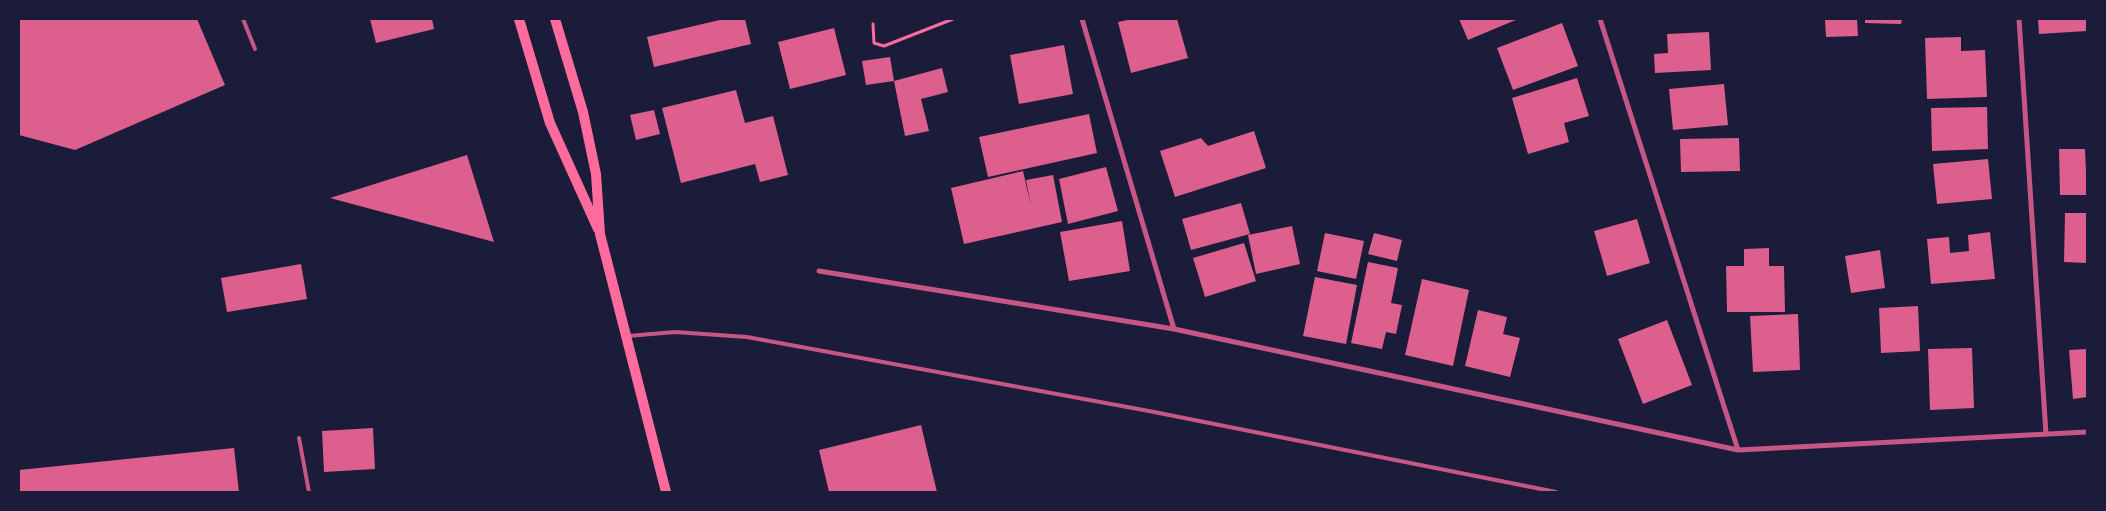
<!DOCTYPE html>
<style>
body{margin:0}
#map{position:relative;width:2106px;height:511px;overflow:hidden;background:#1b1b3a;font-family:Commissioner,sans-serif}
canvas{display:block}
.frame{position:absolute;inset:0;border:20px solid #1b1b3a;pointer-events:none}
</style>
<div id="map">
<canvas width="2106" height="511"></canvas>
<div class="frame"></div>
</div>
<script>
const context = document.querySelector('canvas').getContext('2d');
context.lineJoin = 'round';
function paint(path, color) { context.fillStyle = color; context.fill(path, 'evenodd'); }
function trace(path, color, width, dash) { context.strokeStyle = color; context.lineWidth = width; context.lineCap = dash ? 'butt' : 'round'; context.setLineDash(dash || []); context.stroke(path); }
const building = new Path2D(`
 M19 19H197L225 85 75 150 19 135Z
 M370 19H432L434 29 376 43Z
 M724 19H745L751 44 654 67 647 37Z
 M1132 19H1177L1188 58 1131 73 1118 22Z
 M1459 19H1518L1468 40Z
 M1825 19H1857L1858 36 1826 37Z
 M1865 19H1902L1901 24 1865 23Z
 M2038 19H2087V31L2039 34Z
 M1562 23 1578 66 1513 90 1497 48Z
 M834 28 846 75 790 89 778 42Z
 M1709 32 1711 70 1655 73 1654 54 1668 53 1667 34Z
 M1961 37V51L1985 50 1987 97 1927 99 1925 38Z
 M1064 45 1073 94 1019 104 1010 55Z
 M890 57 894 81 866 85 862 61Z
 M942 68 948 92 921 99 929 131 905 136 894 81Z
 M1577 78 1589 116 1564 123 1569 142 1528 154 1512 98Z
 M1724 84 1728 125 1673 130 1669 89Z
 M736 90 745 123 773 116 788 175 760 182 755 164 681 183 662 108Z
 M1987 107 1988 149 1932 151 1931 108Z
 M654 110 660 134 636 140 630 115Z
 M1089 114 1097 153 988 177 979 137Z
 M1254 131 1266 168 1175 197 1160 151 1201 138 1208 146Z
 M1739 138 1740 171 1681 172 1680 139Z
 M2059 149H2085L2087 195H2060Z
 M467 155 494 242 330 198Z
 M1988 159 1992 199 1937 204 1933 164Z
 M1106 167 1118 211 1068 224 1059 179Z
 M1023 171 1031 206 1026 180 1053 175 1062 222 964 244 951 188Z
 M1241 203 1250 234 1191 250 1182 219Z
 M2065 213H2087V263L2064 262Z
 M1637 219 1650 263 1607 276 1594 231Z
 M1122 221 1130 271 1069 281 1060 232Z
 M1292 226 1300 264 1256 274 1248 235Z
 M1990 232 1995 279 1931 284 1927 239 1949 237 1950 253 1969 251 1968 235Z
 M1325 233 1364 241 1356 279 1317 271Z
 M1374 233 1402 240 1397 261 1368 254Z
 M1244 243 1256 281 1205 297 1193 258Z
 M1769 248V266H1784L1785 312H1727L1726 266H1744V249Z
 M1880 250 1885 288 1851 293 1845 256Z
 M1368 262 1398 268 1391 303 1402 305 1396 334 1386 332 1382 349 1351 343Z
 M301 264 307 299 227 312 221 278Z
 M1315 277 1357 285 1346 344 1303 336Z
 M1422 279 1469 290 1453 366 1405 355Z
 M1918 306 1920 351 1881 353 1879 308Z
 M1478 310 1507 317 1503 334 1520 338 1510 377 1465 366Z
 M1798 314 1800 370 1753 372 1750 316Z
 M1667 320 1692 385 1643 404 1618 339Z
 M1972 348 1974 408 1930 410 1928 349Z
 M2087 349V397L2073 399 2069 350Z
 M921 425 937 492H829L819 450Z
 M373 428 375 469 324 472 322 431Z
 M234 448 239 492H19V470Z`);
const path = new Path2D(`
 M873 24 874 43 884 46 953 19`);
const service = new Path2D(`
 M243 19 255 49
 M628 336 675 332 747 337 1149 411 1556 492
 M299 438 309 492`);
const minor = new Path2D(`
 M1082 19 1174 329
 M1600 19 1738 450
 M2019 19 2046 434
 M819 271 1174 329 1738 450 2087 432`);
const secondary = new Path2D(`
 M519 19 550 123 598 229
 M555 19 583 112 596 174 600 234 666 492`);
paint(building, '#dd5f8e');
trace(path, '#ff6b9d', 3);
trace(service, '#c65784', 4);
trace(minor, '#c65784', 5);
trace(secondary, '#ff6b9d', 10);
</script>
